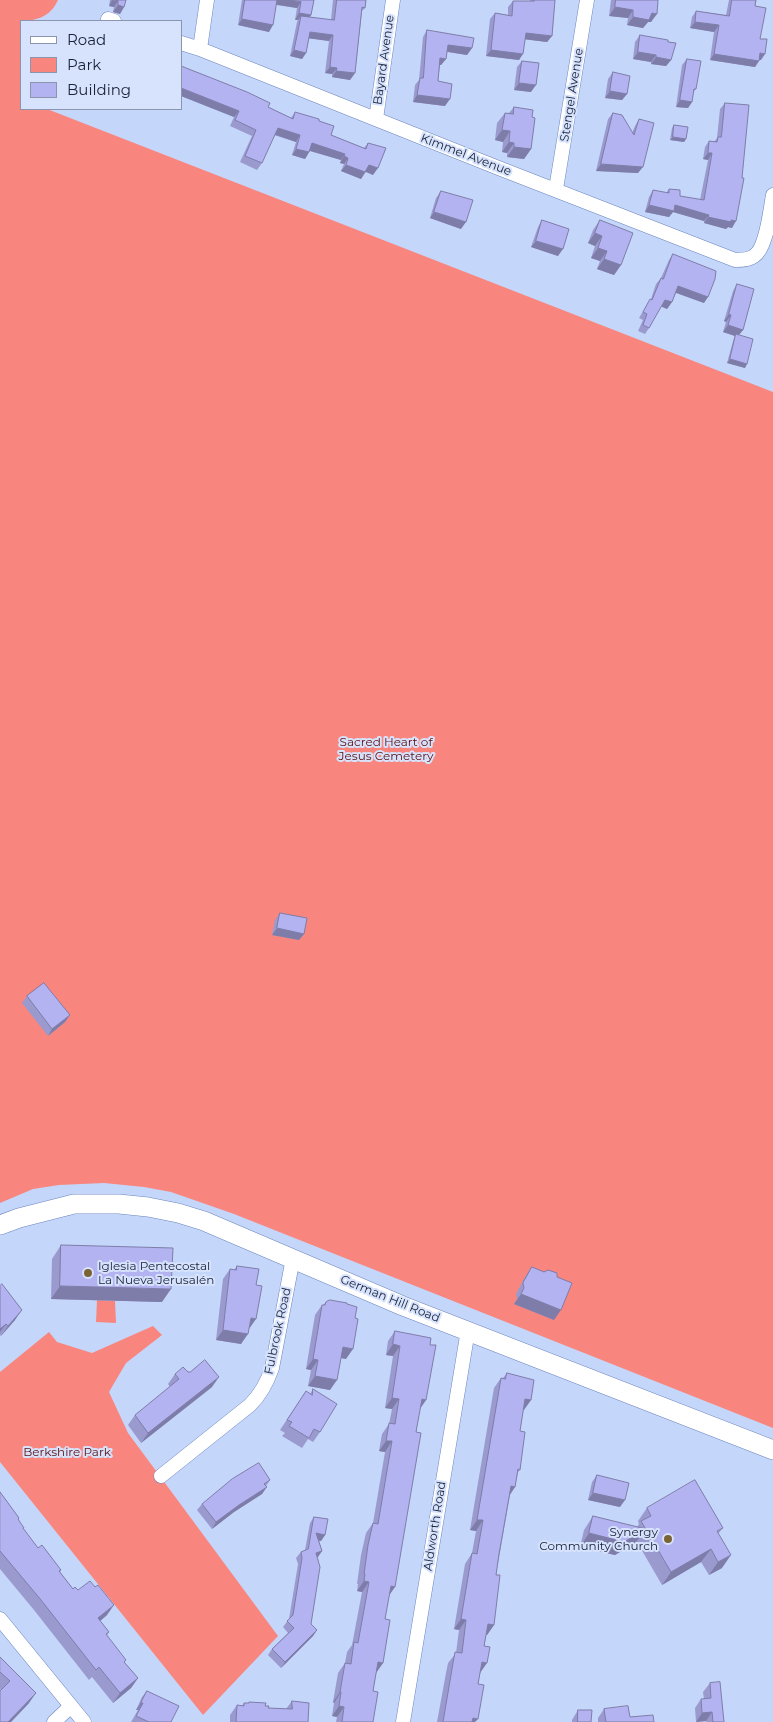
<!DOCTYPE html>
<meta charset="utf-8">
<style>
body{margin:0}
#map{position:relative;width:773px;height:1722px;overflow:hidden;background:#c4d6fa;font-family:Montserrat,sans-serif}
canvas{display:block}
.legend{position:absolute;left:20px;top:20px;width:162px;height:90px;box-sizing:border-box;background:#d7e3fc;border:1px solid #8b96ae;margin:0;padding:6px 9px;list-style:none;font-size:15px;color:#182239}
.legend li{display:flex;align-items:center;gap:10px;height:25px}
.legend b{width:25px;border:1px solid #8b96ae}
</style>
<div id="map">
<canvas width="773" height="1722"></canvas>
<ul class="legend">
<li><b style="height:6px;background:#fff"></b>Road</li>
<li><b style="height:14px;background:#f9867e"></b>Park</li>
<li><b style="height:14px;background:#b4b3f1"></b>Building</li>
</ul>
</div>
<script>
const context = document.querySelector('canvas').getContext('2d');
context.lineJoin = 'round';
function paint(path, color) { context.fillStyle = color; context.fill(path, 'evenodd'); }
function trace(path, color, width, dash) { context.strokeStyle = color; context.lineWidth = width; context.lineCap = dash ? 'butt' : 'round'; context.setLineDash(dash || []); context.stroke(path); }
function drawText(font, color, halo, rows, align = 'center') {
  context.font = font + ' Montserrat,sans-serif'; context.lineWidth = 4; context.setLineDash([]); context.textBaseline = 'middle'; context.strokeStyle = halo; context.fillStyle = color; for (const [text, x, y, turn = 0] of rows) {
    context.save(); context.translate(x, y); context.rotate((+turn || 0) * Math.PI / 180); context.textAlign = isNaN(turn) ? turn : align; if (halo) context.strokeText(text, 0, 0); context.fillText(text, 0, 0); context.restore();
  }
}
const green = new Path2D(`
 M0 0H58C51 16 37 21 21 21V109H47L773 392V1428L234 1214 171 1192 144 1187 104 1183 59 1185 33 1189 0 1203Z
 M97 1300 115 1301 116 1323 96 1322Z
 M153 1326 162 1335 126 1363 109 1392 128 1433 278 1636 203 1715 0 1462V1372L49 1332 57 1342 92 1353Z`);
const street = new Path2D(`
 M108 19 114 21
 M181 43 200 49 496 167 735 260C741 260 749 260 754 256 767 248 770 210 773 195
 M200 49 207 0
 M376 119 393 0
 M556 189 587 0
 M161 1476 250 1405C261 1394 267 1383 272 1368L293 1258
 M0 1619 84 1722
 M54 1722 71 1706
 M403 1722 468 1330`);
const secondary = new Path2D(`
 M0 1225 19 1218 74 1204H119L148 1207 178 1213 204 1221 403 1306 773 1450`);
const wall = new Path2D(`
 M110 0H126L124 7 120 14 113 12 114 7 109 6Z
 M242 0H314L311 15 310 17 331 20 333 0H366L365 8 362 11 355 73 350 80 332 77V74L325 73 329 41 309 38 306 53 302 59 290 56 297 22 298 20H295L297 8 276 5 269 32 238 25Z
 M530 0H555L552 36 547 42 525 39 519 60 486 56 490 19 495 13 508 15V7L513 1H530Z
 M611 0H658L651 22H648L643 28 627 25 628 18 609 16Z
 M729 0H756L755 6 760 39 761 60H759L755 67 710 60 714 32 690 28 692 17 696 11 726 15Z
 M427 30 472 48 467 55 447 52 446 59 441 65H440L438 81 445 106 413 102 415 85 419 80 423 37Z
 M640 35 671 60 666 66 651 64V62L633 59 635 42Z
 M687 59 696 89 693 92 692 102 688 108 676 107 682 65Z
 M522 61 531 92 514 90 517 67Z
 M181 66 291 118 295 112 319 121 331 135 364 148 368 143 373 175 366 172 361 179 341 171 344 164 340 163 341 160 310 151 305 159 292 155 296 142 274 135 262 163 257 170 240 162 252 136 230 126 234 117 181 96Z
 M613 72 627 94 622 100 605 98 608 79Z
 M725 103 732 228 728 227 726 229 704 223V221L673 212 669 217 645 212 649 197 653 190 666 193 669 189 680 196 700 200 708 160 703 159 705 147 709 141 714 142 717 138 720 109Z
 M514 107 532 117 531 149 524 159 507 157V153L502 152 503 142 495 140 497 123 505 113H509Z
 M613 113 632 133 635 126 639 119 638 173 596 171 608 119Z
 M674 125 686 139 684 142 670 140 672 128Z
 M441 191 461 229 430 218 436 198Z
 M542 220 558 256 531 247 538 227Z
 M600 220 621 265 614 275 597 269 600 261 591 258 595 246 588 243 593 230Z
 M673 254 704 303 676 293 672 302 667 309 661 306 649 328 645 334 638 331 643 320 639 318 646 306 651 299 656 284 661 278 669 260Z
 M737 284 743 330 739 335 745 368 727 363 734 338 735 336 723 332 726 322 724 321 733 291Z
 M280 913 304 934 299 940 272 935 275 920Z
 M27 996 70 1015 65 1022 48 1036 22 1003Z
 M61 1245 162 1302 51 1299 52 1259Z
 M237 1266 249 1329 241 1344 216 1340 223 1279 230 1269 234 1270Z
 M532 1267 554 1320 514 1304 517 1299 516 1294 525 1277Z
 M0 1286 15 1320 1 1336 0 1335Z
 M326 1302 346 1359 341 1358 330 1390 308 1386 311 1370 306 1369 315 1315 322 1305H323Z
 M395 1331 426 1400 420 1409 385 1619 383 1663 376 1673 373 1691V1722H336L337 1717 332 1716 334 1703 333 1702 338 1673 345 1663 347 1652 352 1645 362 1592 357 1591 358 1584H357L361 1555 366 1533 373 1523 385 1452 379 1451 382 1434 389 1424 392 1409 385 1408 393 1356 386 1355 388 1341Z
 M188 1372 212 1387 141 1443 128 1425 135 1415 170 1387 168 1384 175 1374Z
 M507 1373 531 1400 523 1410 520 1431V1470L518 1472 515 1487 510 1495 496 1575 494 1625 487 1635H486L480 1673 478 1684 475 1722H437L446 1673 448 1663 456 1653 459 1630 454 1629 465 1564 472 1553 476 1531 470 1530 494 1388 501 1378H503Z
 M313 1389 320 1432 313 1442 308 1439 302 1448 282 1436 285 1433 280 1430 306 1391 310 1394Z
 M597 1475 620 1507 588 1500 592 1482Z
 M270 1480 266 1486 262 1494 234 1512 212 1529 197 1510 202 1504Z
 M0 1492 19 1518 18 1520 23 1529 38 1548 61 1570 60 1572 73 1589 78 1590 107 1615 100 1621 109 1632 107 1635 125 1663 138 1678 131 1688 113 1703 92 1677 89 1680 34 1610 0 1569Z
 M647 1508 723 1528 718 1534 722 1568 709 1575 701 1562 662 1585 637 1542 615 1555 580 1547 584 1530 593 1516 637 1527 639 1524 638 1521Z
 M314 1517 325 1535 321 1541H319L322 1551 317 1557 311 1624 317 1630 313 1636 281 1668 268 1655 272 1649 288 1633 283 1627 289 1619 298 1564 296 1558 301 1552 305 1550 310 1523Z
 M0 1657 29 1703 11 1722H0L1 1690 0 1689Z
 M710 1683 724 1722H706V1721L696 1722 695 1708 701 1699H704L703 1692Z
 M147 1691 171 1722H131L138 1710H136L142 1697Z
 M292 1701 308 1722H230V1715L237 1705 242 1706 244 1703H248L249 1702 265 1706 268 1708 286 1709Z
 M604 1709 630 1717 654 1722H598V1718Z
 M578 1710 591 1722H572V1720Z`);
const shadedWall = new Path2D(`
 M112 0 118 1 114 7 109 6Z
 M276 0H289L301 2 297 8 273 4Z
 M118 5 124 7 120 14 113 12Z
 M615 7 633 10 628 18 609 16Z
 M299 13 311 15 307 21 301 16 298 20H295Z
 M652 13 657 14 651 22H648L643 28 627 25 633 17Z
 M242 19 273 25 269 32 238 25Z
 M695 22 719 25 714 32 690 28Z
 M310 32 333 35 329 41 306 38Z
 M526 33 552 36 547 42 522 39Z
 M448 45 472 48 467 55 443 51Z
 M294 50 306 53 302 59 290 56Z
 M491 50 523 54 519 60 486 56Z
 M638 52 656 55 651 62 633 59Z
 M760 53 765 54 761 60 756 59Z
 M714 54 759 61 755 67 710 60Z
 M656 57 671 60 666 66 651 64Z
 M440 58 446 59 441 65H436Z
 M330 67 337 68 332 74 325 73Z
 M336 71 355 73 350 80 332 77Z
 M519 83 536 85 531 92 514 90Z
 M181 88 239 111 234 117 181 96Z
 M610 91 627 94 622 100 605 98Z
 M417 95 450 99 445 106 413 102Z
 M680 100 692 102 688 108 676 107Z
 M278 128 300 135 296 142 273 134Z
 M502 130 510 131 503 142 495 140Z
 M673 137 686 139 684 142 670 140Z
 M509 142 514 143 507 153 502 152Z
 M312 143 345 154 341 160 307 150Z
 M514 147 531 149 524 159 507 157Z
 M296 149 309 152 305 159 292 155Z
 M708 153H712L708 160 703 159Z
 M344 156 348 158 344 164 340 163Z
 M601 164 643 167 638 173 596 171Z
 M346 165 365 172 361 179 341 171Z
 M369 165 378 168 373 175 364 171Z
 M649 205H675L709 215 704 221 673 212 669 217 645 212Z
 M434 212 466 222 461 229 430 218Z
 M708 217 731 220 736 221 732 228 728 227 726 229 704 223Z
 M595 233 602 236 595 246 588 243Z
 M536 241 563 249 558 256 531 247Z
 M598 248 607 251 600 261 591 258Z
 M604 259 621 265 614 275 597 269Z
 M678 286 708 297 704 303 674 292Z
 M665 300 672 302 667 309 660 306Z
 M729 314 731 315 726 322 724 321Z
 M728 325 743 330 738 336 736 334 735 336 723 332Z
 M730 359 747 364 745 368 727 363Z
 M277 928 304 934 299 940 272 935Z
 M70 1015 65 1022 48 1036 52 1029Z
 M60 1286 171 1289 162 1302 51 1299Z
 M521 1294 561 1310 554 1320 514 1304Z
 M22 1310 15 1320 1 1336 8 1326Z
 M251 1318 256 1319 249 1329Z
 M6 1324 0 1332V1329Z
 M223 1330 248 1334 241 1344 216 1340Z
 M393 1344 400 1346 393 1356 386 1355Z
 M343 1347 353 1349 346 1359 336 1357Z
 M313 1359 318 1360 311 1370 306 1369Z
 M315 1376 337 1380 330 1390 308 1386Z
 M219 1377 212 1387 141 1443 148 1433Z
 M392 1398 399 1399 392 1409 385 1408Z
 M422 1399 426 1400 419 1410Z
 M525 1399 531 1400 524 1410 518 1409Z
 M386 1441H392L385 1452 379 1451Z
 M511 1486 515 1487 508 1497Z
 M267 1487 262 1494 234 1512 212 1529 216 1522 239 1505Z
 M593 1493 625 1500 620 1507 588 1500Z
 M477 1520H483L476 1531 470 1530Z
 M646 1529 636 1542 615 1555 580 1547 589 1533Z
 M316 1533 325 1535 321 1541 312 1540Z
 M711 1549 701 1562 662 1585 671 1572Z
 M322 1551 318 1557 312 1559 316 1553Z
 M731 1555 722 1568 709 1575 718 1562Z
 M364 1581 369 1582 362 1592 357 1591Z
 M391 1586 395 1587 388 1597Z
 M114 1605 107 1615 92 1628 98 1618Z
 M461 1619 466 1620 459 1630 454 1629Z
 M488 1624 494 1625 487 1635 481 1634Z
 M317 1630 313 1636 281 1668 285 1662Z
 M378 1662 383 1663 376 1673Z
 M482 1662 487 1663 480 1673 474 1672Z
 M138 1678 131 1688 113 1703 120 1693Z
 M340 1692H341L334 1703 333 1702Z
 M36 1693 29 1703 11 1722H8Z
 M141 1703H143L138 1710H136Z
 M339 1706 344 1707 337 1717 332 1716Z
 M712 1712 706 1721 696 1722 702 1713Z
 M473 1718 478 1719 475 1722H470Z`);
const building = new Path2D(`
 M115 0H126L124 7 118 5V1Z
 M245 0H277L273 25 242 19Z
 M289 0H314L311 15 299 13 301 2Z
 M337 0H366L365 8 362 7 355 73 336 71 337 68 330 67 333 35 310 32 306 53 294 50 301 16 334 20Z
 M534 0H555L552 36 526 33 523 54 491 50 495 13 512 16 513 1H534Z
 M616 0H658L657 14 652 13 649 20 633 17V10L615 7Z
 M732 0H756L755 6 766 8 760 39H767L765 54 760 53 759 61 714 54 719 25 695 22 696 11 729 16Z
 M427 30 474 38 472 48 448 45 446 59 440 58 438 81 452 84 450 99 417 95 420 78H423Z
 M640 35 668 40V42L676 43 671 60 656 57V55L638 52Z
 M687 59 701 61 696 89H694L692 102 680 100Z
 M522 61 539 63 536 85 519 83Z
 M181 66 247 92 270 103 268 107 293 119 295 112 319 119V121L334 126 331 135 366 149 368 143 386 148 378 168 369 165 365 172 346 165 348 158 344 156 345 154 312 143 309 152 296 149 300 135 278 128 262 163 245 156 256 130 235 120 239 111 181 88Z
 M613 72 630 76 627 94 610 91Z
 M725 103 749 105 742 178H744L736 221 731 220V222L708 217 709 215 675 205 674 211 649 205 653 190 669 193V189L680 190V196L704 200 712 153H708L709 141 717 142 718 137H721Z
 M514 107 533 110 532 117 535 118 531 149 514 147V143L509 142 510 131 502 130 505 113 513 114Z
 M613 113 622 115 634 135 639 119 654 123 643 167 601 164Z
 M674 125 688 127 686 139 673 137Z
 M441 191 473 200 466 222 434 212Z
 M542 220 569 229 563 249 536 241Z
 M600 220 633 233 621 265 604 259 607 251 598 248 602 236 595 233Z
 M673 254 716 271 715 279 708 297 678 286 672 302 665 300 649 328 643 325 647 314 643 312 650 299 652 300 661 278 663 279Z
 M737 284 754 289 743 330 728 325 731 315 729 314Z
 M736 334 753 339 747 364 730 359Z
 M280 913 307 918 304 934 277 928Z
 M44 983 70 1015 52 1029 27 996Z
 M61 1245 173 1248 171 1289 60 1286Z
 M237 1266 259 1269 256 1285 262 1286 256 1319 251 1318 248 1334 223 1330 230 1269 236 1270Z
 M532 1267 544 1272 548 1270 557 1273V1277L572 1283 561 1310 521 1294 524 1288 523 1283Z
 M2 1284 22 1310 8 1326 6 1324 0 1329V1286Z
 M330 1300 347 1303V1304L357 1307 355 1318 358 1319 353 1349 343 1347 337 1380 315 1376 318 1360 313 1359 322 1305H325L326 1302Z
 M395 1331 431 1338 430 1345H436L426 1400 422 1399 416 1432 421 1433 395 1587 391 1586 385 1619 390 1620 383 1663 378 1662 373 1691 378 1692 373 1722H342L344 1707 339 1706 341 1692H340L345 1663 351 1664 354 1642 358 1643 369 1582 364 1581 365 1574H364L368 1545 373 1523 378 1524 392 1441H386L389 1423 395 1424 399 1399 392 1398 400 1346 393 1344Z
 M205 1360 219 1377 148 1433 135 1415 179 1379 175 1374 183 1367 188 1372H190Z
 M507 1373 534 1380 531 1400 525 1399 520 1431 525 1432 520 1470 518 1469 515 1487 511 1486 499 1554 496 1575H500L494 1625 488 1624 484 1646 490 1647 487 1663 482 1662 478 1684 484 1685 478 1719 473 1718 472 1722H443L453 1663 455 1652 462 1653 466 1620 461 1619 472 1553 477 1554 483 1520H477L501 1378 505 1379Z
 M313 1389 337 1404 320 1432 314 1429 309 1438 289 1426 292 1422 287 1420 306 1391 312 1395Z
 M259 1463 270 1480 264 1484 267 1487 239 1505 216 1522 202 1504 232 1479Z
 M597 1475 629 1483 625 1500 593 1493Z
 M695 1480 723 1528 717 1531 731 1555 718 1562 711 1549 671 1572 641 1521 651 1516 647 1508Z
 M0 1492 19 1518 18 1519 24 1528H23L38 1548 42 1545 61 1570 59 1571 73 1589 75 1587 78 1590 90 1581 95 1587 98 1585 114 1605 98 1618 109 1632 106 1634 126 1660 124 1662 138 1678 120 1693 99 1667 96 1670 41 1600 0 1551Z
 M593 1516 646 1529 624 1542 589 1533Z
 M314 1517 328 1519 325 1535 316 1533 322 1551 316 1553 320 1567 311 1624 317 1630 285 1662 272 1649 294 1628 287 1621 293 1615 302 1558 301 1552 308 1549Z
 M0 1657 36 1693 8 1722H0V1691L10 1681 0 1672Z
 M720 1682 724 1722H713L712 1712 702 1713 701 1699 711 1698 710 1683Z
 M147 1691 179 1706 171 1722H149L136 1716 143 1703H141Z
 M292 1701 309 1703 308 1722H236L237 1705 244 1706V1703H249V1702L266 1703 265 1706H269L268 1708 292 1709Z
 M628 1706 630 1717 653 1715 654 1722H606L604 1709Z
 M578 1710H592L591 1722H578Z`);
const markers = [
 [88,1273,5,"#7a6434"],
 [668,1539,5,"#7a6434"]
];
const streetNames = [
 ["Bayard Avenue",384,60,-82],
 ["Stengel Avenue",572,95,-81],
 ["Kimmel Avenue",466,155,21],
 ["German Hill Road",390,1299,22],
 ["Fulbrook Road",278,1331,-78],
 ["Aldworth Road",435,1526,-81]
];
const parkNames = [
 ["Sacred Heart of",386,742],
 ["Jesus Cemetery",386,756],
 ["Berkshire Park",67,1452]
];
const poiNames = [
 ["Iglesia Pentecostal",98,1266],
 ["La Nueva Jerusalén",98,1280],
 ["Synergy",658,1532,"right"],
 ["Community Church",658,1546,"right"]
];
paint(green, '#f9867e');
trace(street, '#6c85bd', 15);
trace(secondary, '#6c85bd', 20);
trace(street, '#fff', 14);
trace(secondary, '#fff', 19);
paint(wall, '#9b9acf');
paint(shadedWall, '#7e7da9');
paint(building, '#b4b3f1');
trace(building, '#7e7da9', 1);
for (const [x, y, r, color] of markers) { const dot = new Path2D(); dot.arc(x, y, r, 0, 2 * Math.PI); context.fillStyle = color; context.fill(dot); trace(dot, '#d7e3fc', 2); }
drawText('12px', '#182239', '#d7e3fc', streetNames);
drawText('12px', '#5b1011', '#d7e3fc', parkNames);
drawText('12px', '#182239', '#d7e3fc', poiNames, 'left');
</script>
